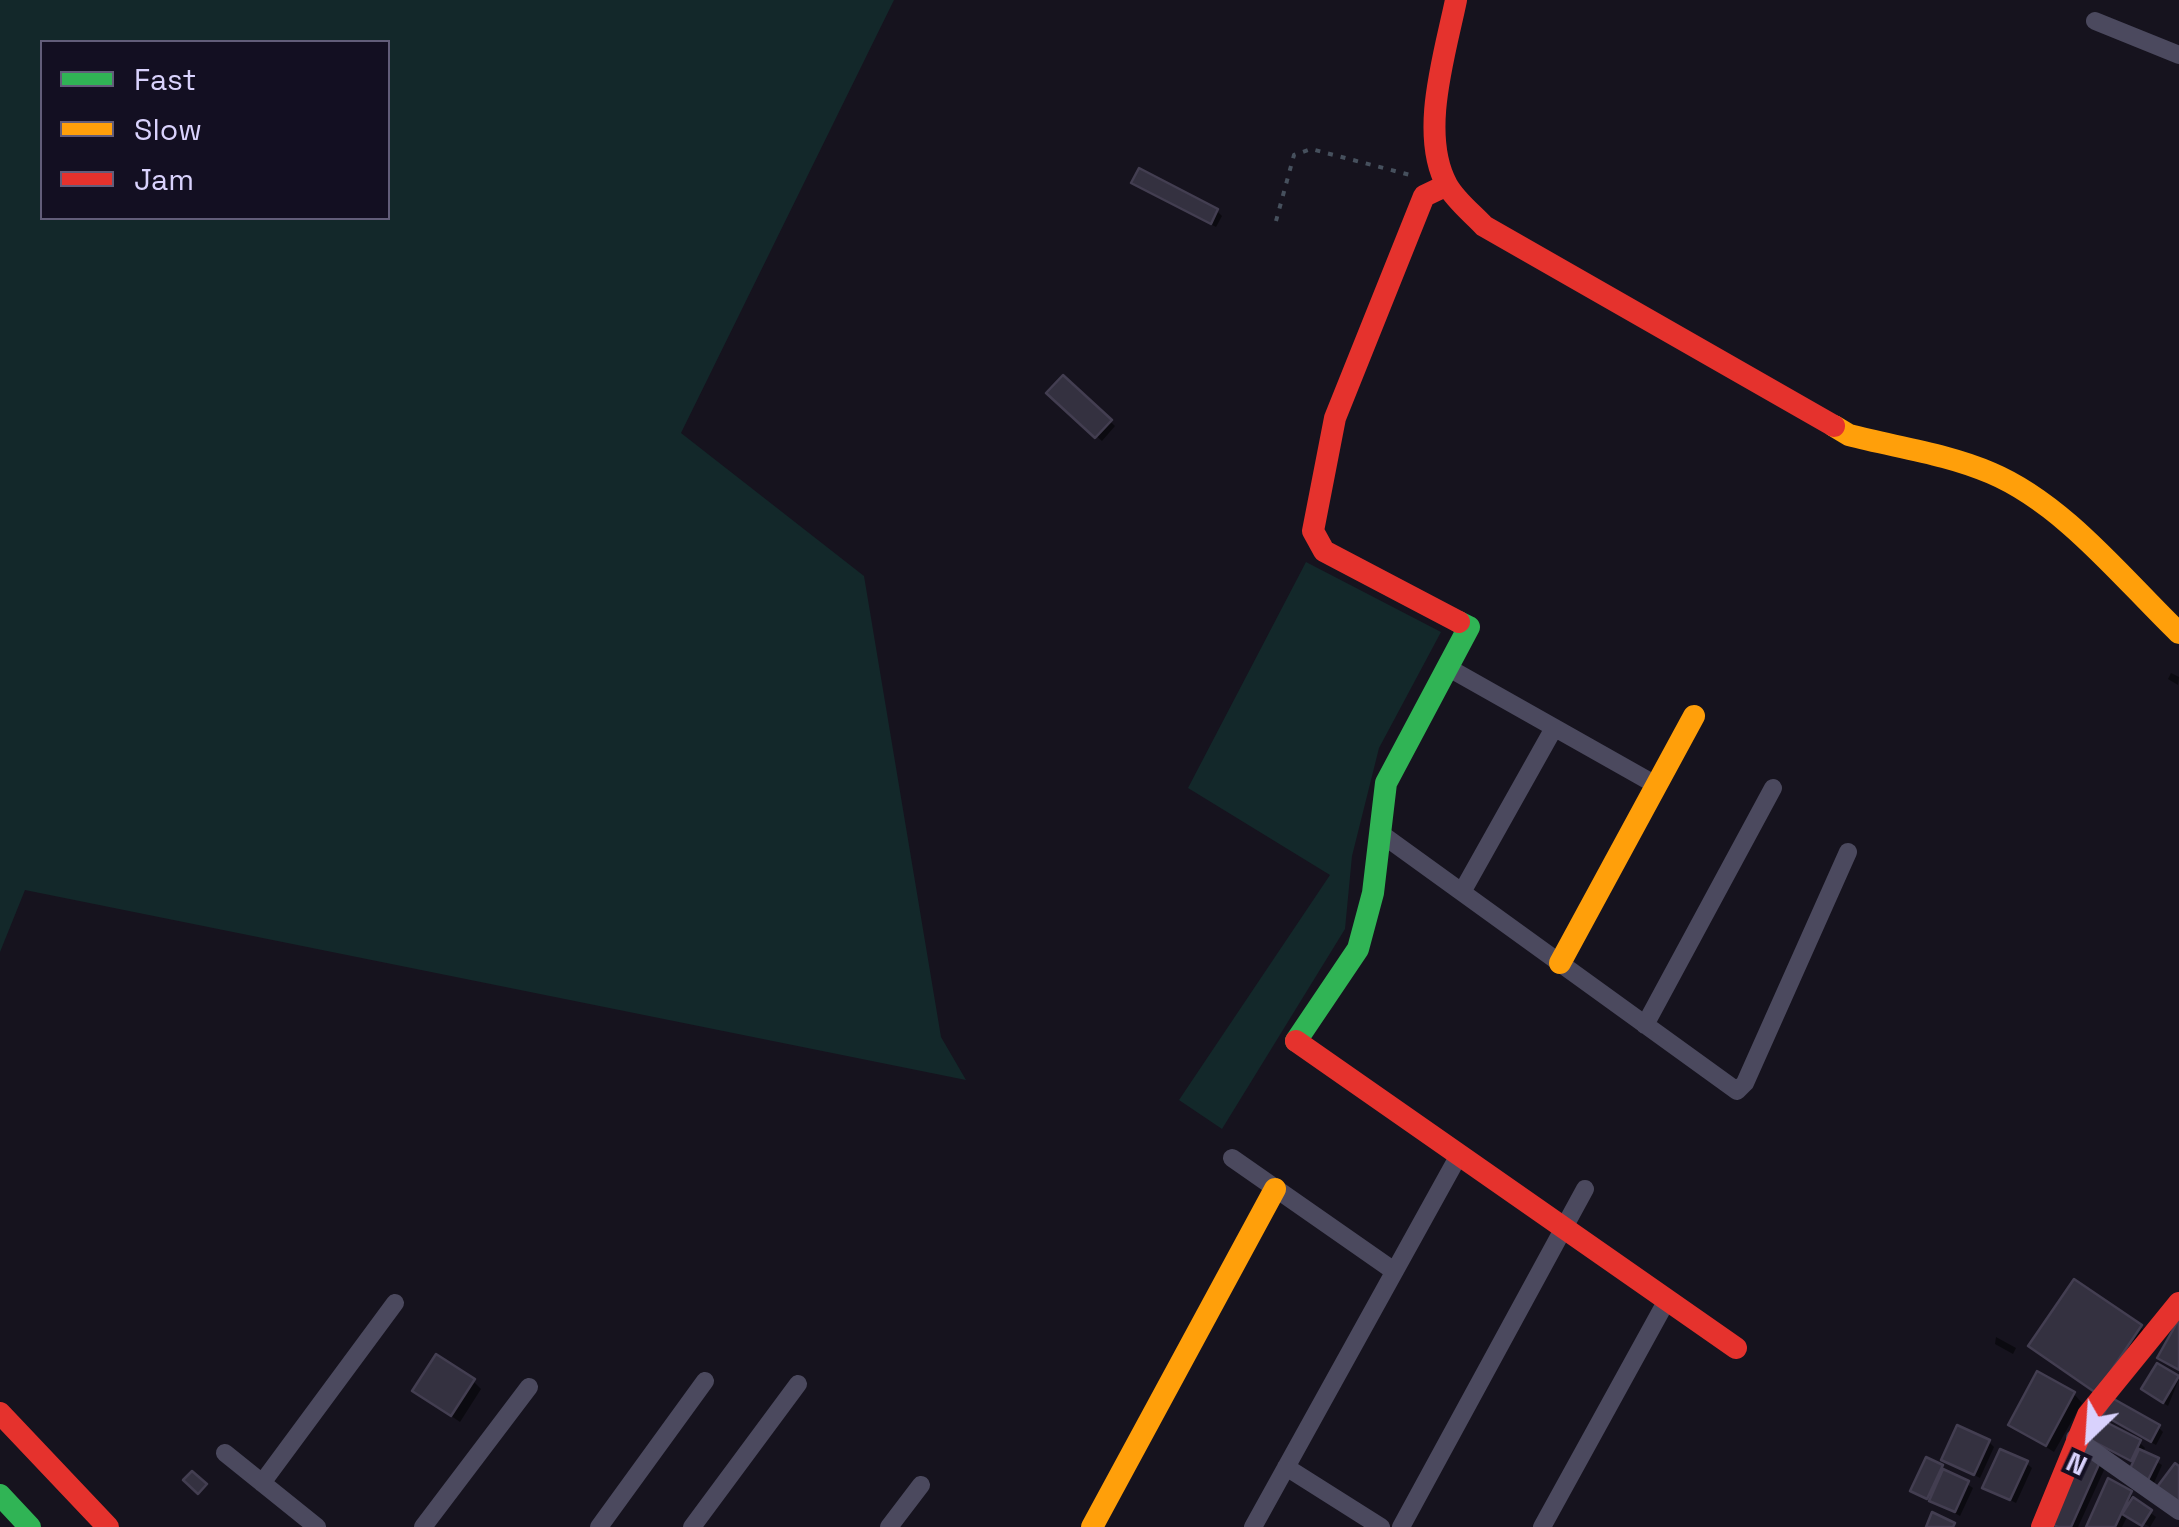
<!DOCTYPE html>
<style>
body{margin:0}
#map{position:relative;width:2179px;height:1527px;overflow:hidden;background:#16131e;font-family:"Space Grotesk",sans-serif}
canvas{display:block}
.legend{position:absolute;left:40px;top:40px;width:350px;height:180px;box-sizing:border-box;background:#130f22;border:2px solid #625d7a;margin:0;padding:12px 18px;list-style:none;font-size:30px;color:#d9d2fd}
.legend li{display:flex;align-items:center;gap:20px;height:50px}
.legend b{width:50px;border:2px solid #625d7a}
.north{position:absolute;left:2039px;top:1387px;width:100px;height:100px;-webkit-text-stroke:8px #130f22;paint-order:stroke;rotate:205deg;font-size:28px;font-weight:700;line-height:40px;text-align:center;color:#d9d2fd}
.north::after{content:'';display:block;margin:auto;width:35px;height:45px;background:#d9d2fd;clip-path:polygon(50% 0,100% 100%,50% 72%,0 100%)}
</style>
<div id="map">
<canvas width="2179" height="1527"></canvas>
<ul class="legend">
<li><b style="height:12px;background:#30b455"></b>Fast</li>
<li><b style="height:12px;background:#ff9f0a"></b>Slow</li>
<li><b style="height:12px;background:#e5322d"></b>Jam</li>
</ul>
<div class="north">N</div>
</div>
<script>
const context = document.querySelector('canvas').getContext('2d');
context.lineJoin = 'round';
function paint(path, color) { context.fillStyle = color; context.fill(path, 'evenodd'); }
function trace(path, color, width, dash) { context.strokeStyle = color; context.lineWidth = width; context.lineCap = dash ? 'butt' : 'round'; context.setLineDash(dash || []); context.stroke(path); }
const green = new Path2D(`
 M0 0H894L681 433 864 576 941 1037 966 1080 25 890 0 952ZM388 42V218H42V42Z
 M1306 562 1441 632 1379 748 1352 856 1345 929 1222 1129 1179 1100 1330 875 1188 788Z`);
const shadow = new Path2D(`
 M1134 183 1217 211 1222 216 1216 227Z
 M1063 378 1115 426 1102 441 1049 393Z
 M2171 673 2179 677 2178 685 2168 679Z
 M2140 1327 2152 1338 2110 1400 2158 1427 2163 1432 2156 1445 2111 1420 2106 1414 2111 1404 2031 1346Z
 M1996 1337 2016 1348 2013 1354 1995 1344Z
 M2158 1366 2179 1379 2168 1406 2144 1389Z
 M473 1381 481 1389 460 1422 415 1391Z
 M2074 1394 2082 1403 2054 1452 2011 1425Z
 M2097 1420 2140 1443 2145 1448 2142 1453 2162 1465 2154 1483 2137 1475 2135 1463 2093 1441Z
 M1989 1442 1994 1447 1980 1478 1944 1459Z
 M2026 1463 2032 1468 2016 1503 1985 1487Z
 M2099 1464 2104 1470 2078 1527H2057L2053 1523Z
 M1941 1467 1973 1488 1960 1516 1913 1490Z
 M2131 1493 2134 1501 2156 1517 2150 1527 2128 1515 2122 1527H2089Z`);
const building = new Path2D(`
 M1139 168 1218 209 1211 224 1131 183Z
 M1063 375 1112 420 1095 438 1046 393Z
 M2074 1279 2142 1325 2096 1393 2028 1346Z
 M2179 1319V1370L2157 1358Z
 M436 1354 475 1379 451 1416 412 1391Z
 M2157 1363 2179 1376 2163 1403 2141 1389Z
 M2037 1371 2075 1392 2046 1446 2008 1425Z
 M2112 1398 2160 1425 2151 1442 2103 1415Z
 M2096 1417 2141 1440 2131 1461 2085 1437Z
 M1957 1425 1990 1440 1974 1475 1941 1460Z
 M2000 1449 2028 1461 2010 1500 1982 1488Z
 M2139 1449 2159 1458 2148 1480 2129 1471Z
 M2082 1454 2100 1462 2071 1527H2058L2050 1523Z
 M1926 1457 1943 1465 1927 1499 1910 1491Z
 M2175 1463 2179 1466V1509L2154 1491Z
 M1943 1469 1969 1481 1955 1512 1929 1501Z
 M192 1471 207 1484 198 1494 183 1480Z
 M2108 1478 2132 1491 2115 1527H2086Z
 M2133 1497 2152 1510 2142 1526 2122 1514Z
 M1932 1512 1955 1523 1953 1527H1926Z`);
const path = new Path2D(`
 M1276 221 1294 155 1311 149 1414 176`);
const street = new Path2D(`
 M2095 21 2179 55
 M1447 667 1656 785
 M1380 833 1737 1091 1745 1083 1848 852
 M1462 892 1554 728
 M1645 1025 1773 788
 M1232 1158 1394 1271
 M2075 1438 2179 1511
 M225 1453 317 1527
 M1286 1467 1381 1527
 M262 1483 395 1303
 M423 1527 529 1387
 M599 1527 705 1381
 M692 1527 798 1384
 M889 1527 921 1485
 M1253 1527 1459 1155
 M1401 1527 1585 1189
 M1542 1527 1667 1300`);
const fast = new Path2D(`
 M1296 1041 1358 949 1373 893 1386 783 1469 627 1459 622
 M0 1495 30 1527`);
const slow = new Path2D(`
 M1834 426 1849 435C1895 447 1948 454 1991 473 2064 504 2123 579 2179 633
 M1560 963 1694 716
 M1092 1527 1275 1189`);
const jam = new Path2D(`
 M1456 0C1445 54 1419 134 1447 185 1456 201 1472 213 1484 226L1834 426
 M1447 185 1424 196 1335 418 1313 531 1324 551 1459 622
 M1296 1041 1736 1348
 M0 1413 108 1527
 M2042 1527 2088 1415 2179 1303`);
paint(green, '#13282a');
paint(shadow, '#0007');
paint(building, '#343140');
trace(building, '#433e51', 2.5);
trace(path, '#46505d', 4, [5, 8]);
trace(street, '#4b495e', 18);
trace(fast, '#30b455', 22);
trace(slow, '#ff9f0a', 22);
trace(jam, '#e5322d', 22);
</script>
